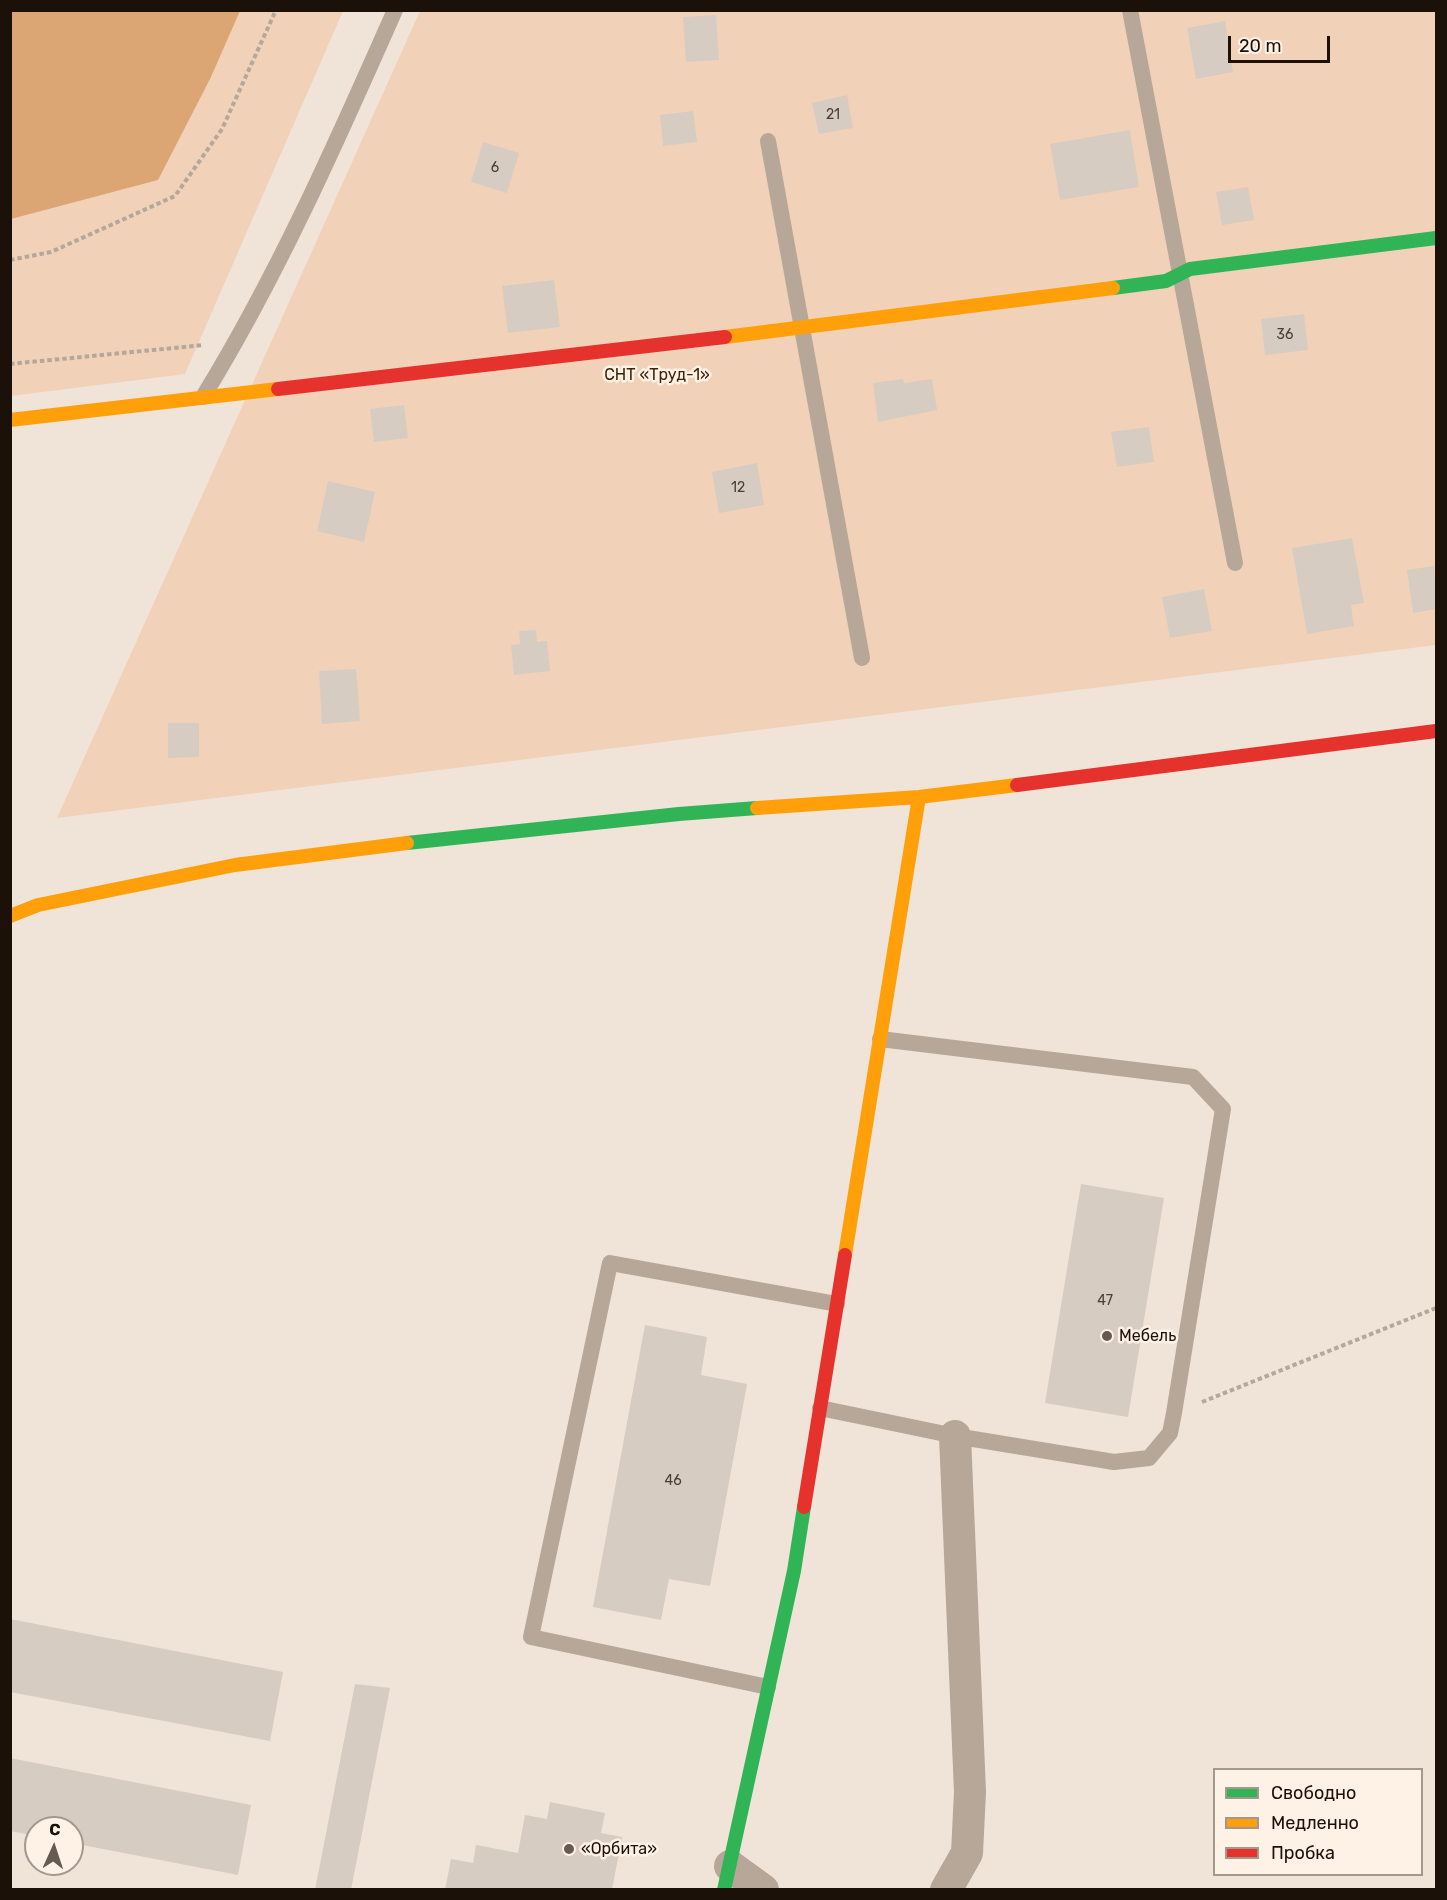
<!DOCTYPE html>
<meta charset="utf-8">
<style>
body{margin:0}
#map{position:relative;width:1447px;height:1900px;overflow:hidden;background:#f0e3d8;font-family:Rubik,sans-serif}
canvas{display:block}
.frame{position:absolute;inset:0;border:12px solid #1c1108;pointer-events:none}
.legend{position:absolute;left:1213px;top:1768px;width:210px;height:108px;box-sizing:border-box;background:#fef2e7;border:2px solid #a4988e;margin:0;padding:8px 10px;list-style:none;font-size:18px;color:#1c1108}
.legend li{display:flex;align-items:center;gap:12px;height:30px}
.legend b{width:30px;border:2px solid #a4988e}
.north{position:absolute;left:24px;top:1816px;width:60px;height:60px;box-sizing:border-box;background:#fef2e7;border:2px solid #a4988e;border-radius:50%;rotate:3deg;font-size:16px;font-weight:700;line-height:24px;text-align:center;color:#1c1108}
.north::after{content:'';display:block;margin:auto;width:21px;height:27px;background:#665a51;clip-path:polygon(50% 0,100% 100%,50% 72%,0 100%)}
.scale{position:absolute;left:1228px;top:36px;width:102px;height:27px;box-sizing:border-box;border:3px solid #1c1108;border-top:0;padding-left:8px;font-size:18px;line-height:21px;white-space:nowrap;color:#1c1108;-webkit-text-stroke:4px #fef2e7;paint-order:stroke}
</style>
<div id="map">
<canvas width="1447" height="1900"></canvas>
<div class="frame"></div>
<ul class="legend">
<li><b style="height:8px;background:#30b455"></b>Свободно</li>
<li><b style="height:8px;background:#ff9f0a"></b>Медленно</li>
<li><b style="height:8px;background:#e5322d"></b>Пробка</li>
</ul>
<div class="north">С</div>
<div class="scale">20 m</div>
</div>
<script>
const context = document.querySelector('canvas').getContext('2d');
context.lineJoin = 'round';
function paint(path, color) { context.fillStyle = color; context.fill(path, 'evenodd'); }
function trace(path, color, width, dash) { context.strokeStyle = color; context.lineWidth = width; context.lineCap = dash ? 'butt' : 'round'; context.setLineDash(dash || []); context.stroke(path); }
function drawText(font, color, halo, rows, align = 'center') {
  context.font = font + ' Rubik,sans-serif'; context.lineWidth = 5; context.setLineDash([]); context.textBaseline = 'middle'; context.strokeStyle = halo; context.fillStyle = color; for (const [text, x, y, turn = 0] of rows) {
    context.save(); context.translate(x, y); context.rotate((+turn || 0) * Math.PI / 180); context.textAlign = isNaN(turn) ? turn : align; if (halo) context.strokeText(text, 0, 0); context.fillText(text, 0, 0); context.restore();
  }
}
const green = new Path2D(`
 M10 11H343L185 374 11 396Z
 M420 11H1436V645L57 818Z`);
const water = new Path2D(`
 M11 10H240V11L210 79 158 180 11 219Z`);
const building = new Path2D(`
 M716 15 719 60 686 62 683 17Z
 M1225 21 1233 72 1196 79 1187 28Z
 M847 95 853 128 819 134 812 103Z
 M693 111 697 142 663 146 660 115Z
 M1130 130 1139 187 1060 200 1050 144Z
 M483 142 519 153 507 193 471 182Z
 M1248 187 1254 220 1222 225 1216 192Z
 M554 280 560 327 508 333 502 286Z
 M1304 314 1308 350 1265 355 1261 319Z
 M903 379 904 383 932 379 937 410 878 422 873 383Z
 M404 405 408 438 374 442 370 409Z
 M1149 427 1154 462 1117 467 1111 432Z
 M757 463 764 505 719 513 712 472Z
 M328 481 375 492 364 542 317 531Z
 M1352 538 1364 603 1351 605 1354 626 1307 634 1292 548Z
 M1434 566 1436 609 1413 613 1407 570Z
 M1204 589 1212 631 1170 638 1162 597Z
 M536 630 537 642 547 641 550 671 514 675 511 645 520 644 519 631Z
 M356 669 360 721 322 724 319 671Z
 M168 723H199V757L168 758Z
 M1081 1184 1164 1198 1128 1417 1045 1403Z
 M645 1325 707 1337 701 1375 747 1384 710 1586 669 1579 661 1620 593 1607Z
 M10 1619 283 1672 270 1741 10 1692Z
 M355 1684 390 1688 351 1890H315Z
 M10 1758 251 1805 238 1875 72 1843V1828H36V1836L10 1831Z
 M550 1802 605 1813 601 1833 622 1837 612 1890H445L451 1859 473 1863 476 1845 518 1853 525 1815 547 1819Z`);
const path = new Path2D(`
 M10 260 51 252 175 196 222 129 276 10
 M10 364 204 345
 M1202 1402 1436 1308`);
const lane = new Path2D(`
 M1130 10 1235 563
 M768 141 862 658
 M203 397C278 275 337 141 395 10
 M820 1408 955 1436 1114 1462 1149 1458 1170 1433 1174 1413 1223 1109 1193 1077 880 1039
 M768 1687 531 1637 610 1263 837 1304`);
const street = new Path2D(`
 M730 1866 763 1890
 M946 1890 967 1853 970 1792 955 1436`);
const fast = new Path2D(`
 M1113 288 1166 281 1190 269 1436 238
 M407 843 679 814 757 808
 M724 1890 794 1571 804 1507`);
const slow = new Path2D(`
 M725 337 1113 288
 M10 420 278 389
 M757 808 919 797 1017 785
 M10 916 38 905 235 865 407 843
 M845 1255 919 797`);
const jam = new Path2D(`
 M278 389 725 337
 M1017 785 1436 731
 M804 1507 845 1255`);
const markers = [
 [1107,1336,6,"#665a51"],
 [569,1849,6,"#665a51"]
];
const numberNames = [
 ["21",833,115],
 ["6",495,168],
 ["36",1285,335],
 ["12",738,488],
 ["47",1105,1301],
 ["46",673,1481]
];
const parkNames = [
 ["СНТ «Труд-1»",657,375]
];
const poiNames = [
 ["Мебель",1119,1336],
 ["«Орбита»",581,1849]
];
paint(green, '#f1d2b8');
paint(water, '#dba674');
paint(building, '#d7ccc2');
trace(path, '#b4a79b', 4, [4.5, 3]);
trace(lane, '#b7a798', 16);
trace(street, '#b7a798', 32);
trace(fast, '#30b455', 14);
trace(slow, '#ff9f0a', 14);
trace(jam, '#e5322d', 14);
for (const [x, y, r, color] of markers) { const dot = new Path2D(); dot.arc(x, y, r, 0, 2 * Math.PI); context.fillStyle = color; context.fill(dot); trace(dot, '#fef2e7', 2); }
drawText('14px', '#4b4036', null, numberNames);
drawText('16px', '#402306', '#fef2e7', parkNames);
drawText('16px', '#1c1108', '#fef2e7', poiNames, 'left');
</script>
